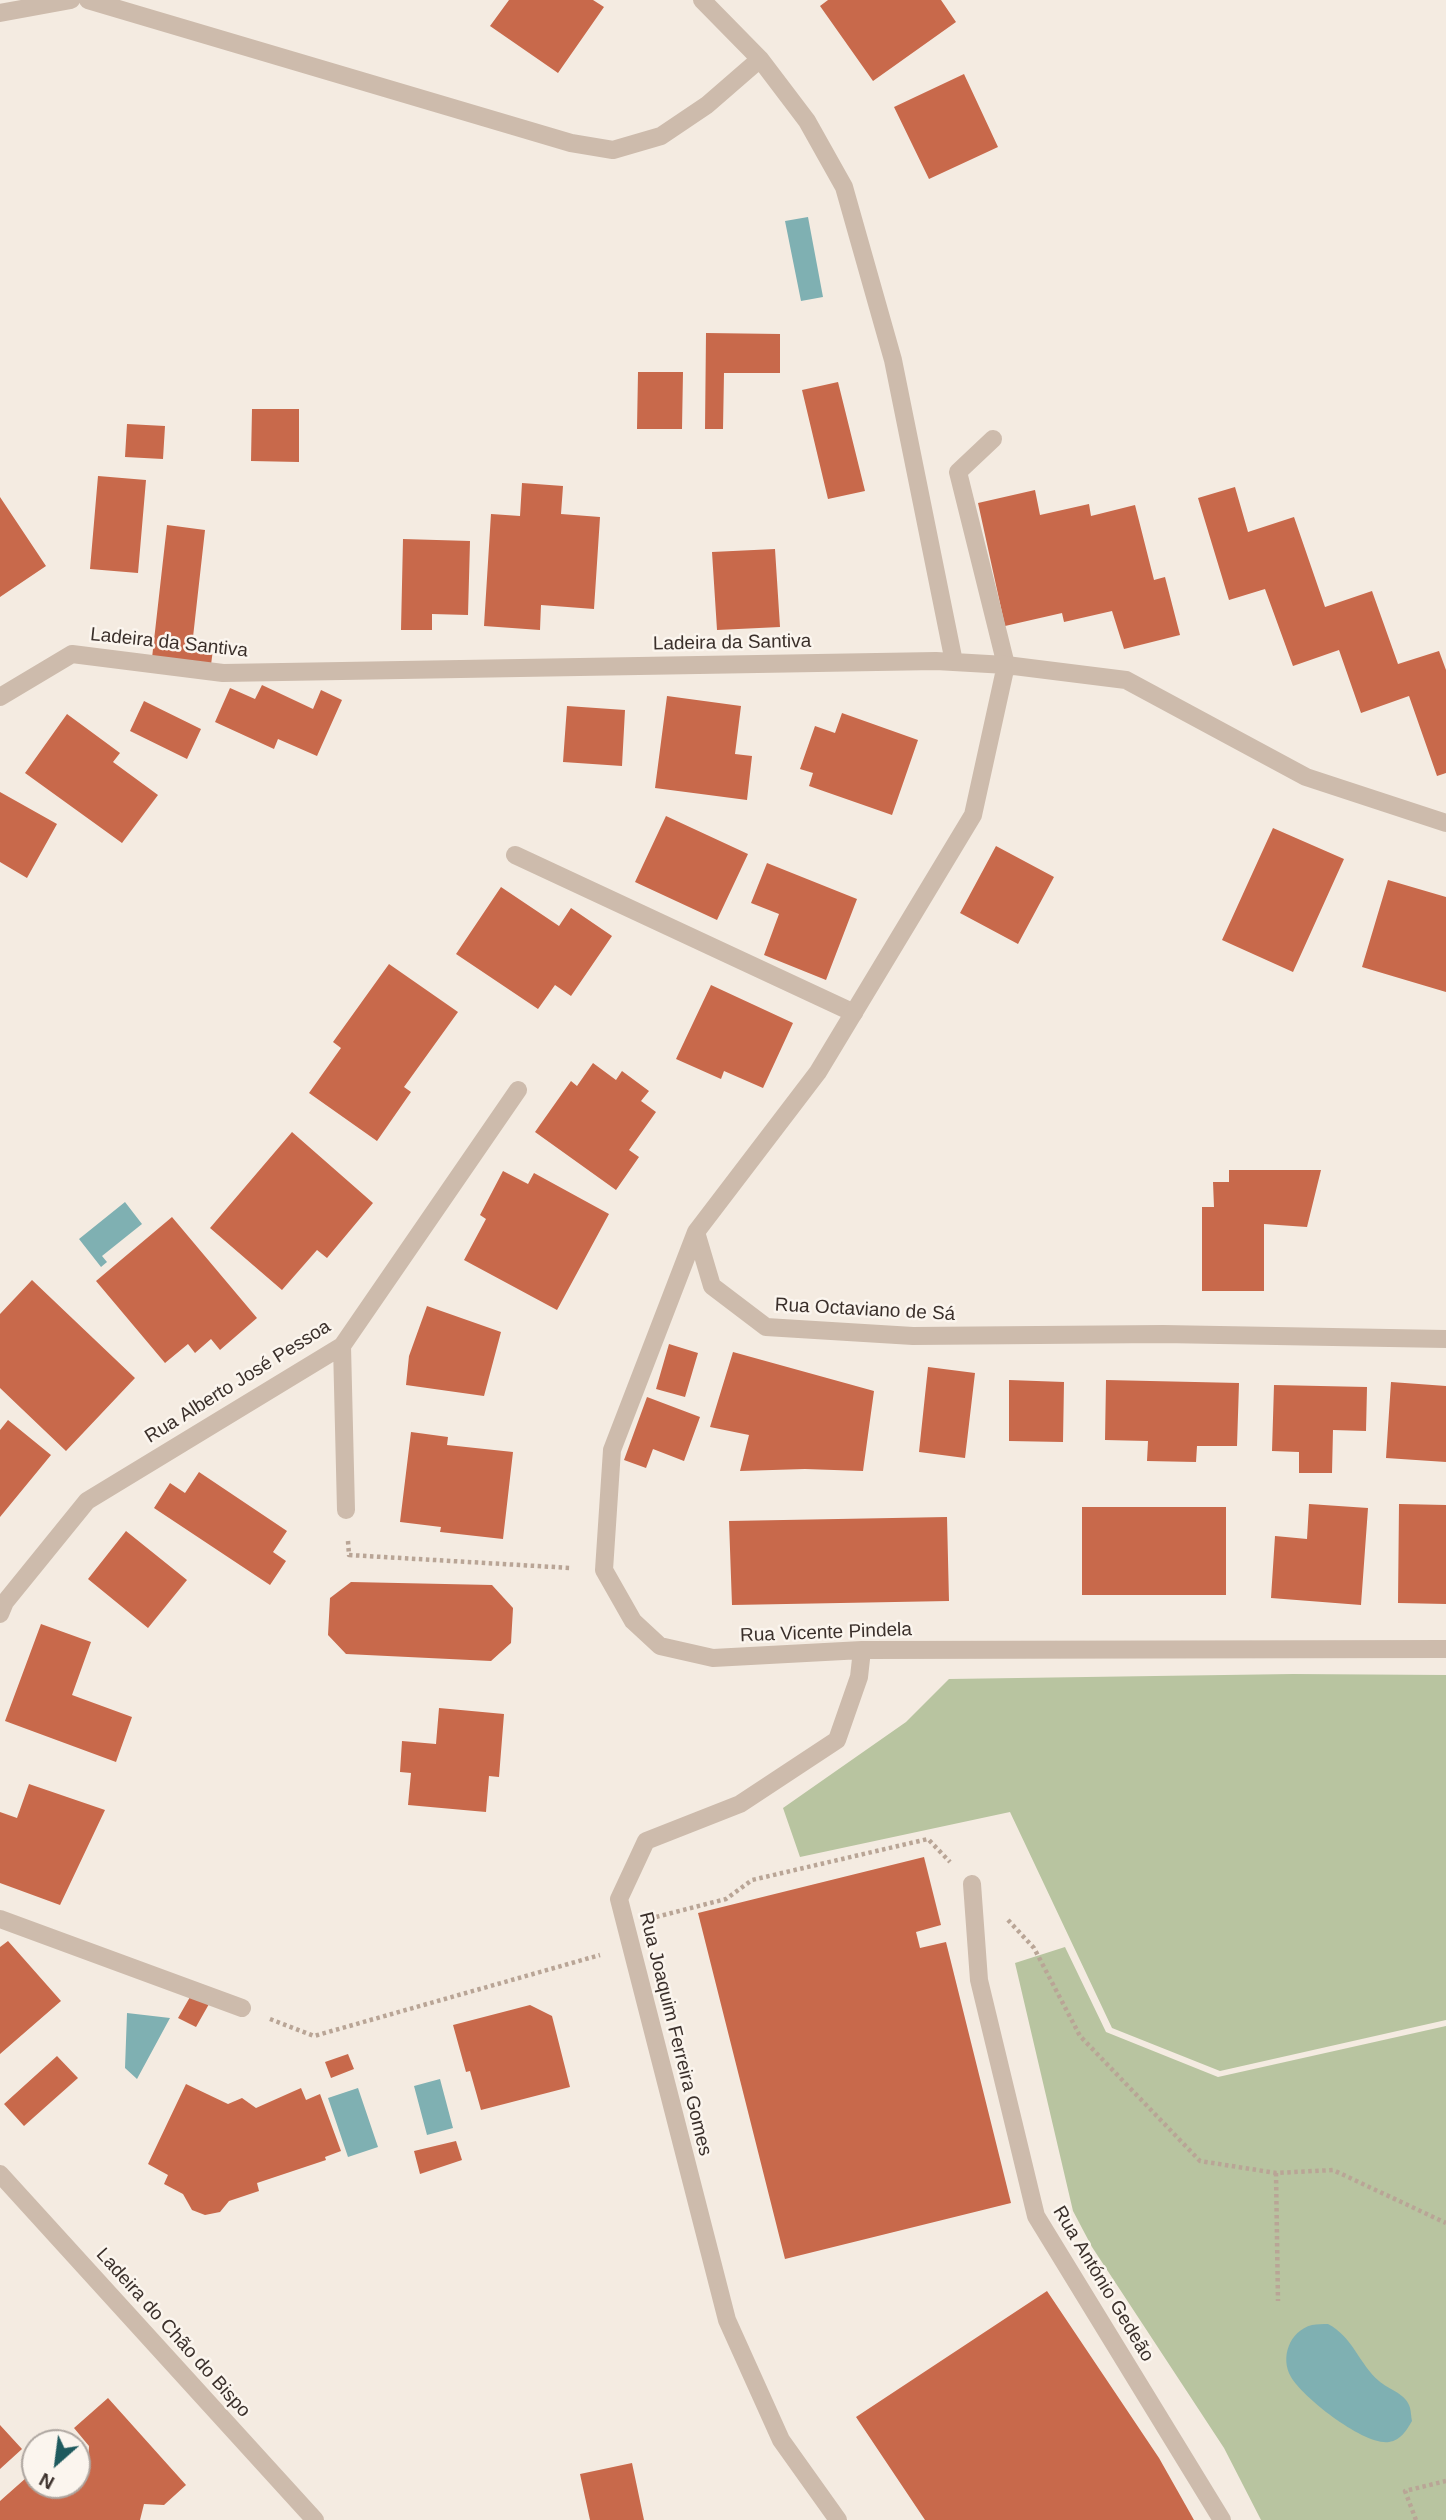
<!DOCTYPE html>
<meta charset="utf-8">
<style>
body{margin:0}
#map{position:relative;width:1446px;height:2520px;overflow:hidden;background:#f4ebe1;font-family:Helvetica,sans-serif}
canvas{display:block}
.north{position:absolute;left:21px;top:2429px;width:70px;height:70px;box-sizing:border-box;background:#fbf5ee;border:2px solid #aea6a0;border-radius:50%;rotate:208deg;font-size:19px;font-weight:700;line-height:28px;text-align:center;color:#3b302b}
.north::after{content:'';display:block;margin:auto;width:24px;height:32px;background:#1f5a5e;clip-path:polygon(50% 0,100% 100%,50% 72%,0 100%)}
</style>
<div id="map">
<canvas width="1446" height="2520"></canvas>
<div class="north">N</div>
</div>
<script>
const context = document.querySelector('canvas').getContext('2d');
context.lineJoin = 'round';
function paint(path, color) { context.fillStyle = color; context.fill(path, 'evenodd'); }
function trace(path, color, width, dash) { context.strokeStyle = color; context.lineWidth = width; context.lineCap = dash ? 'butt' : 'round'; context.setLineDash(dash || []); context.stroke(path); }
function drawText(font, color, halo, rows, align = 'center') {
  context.font = font + ' Helvetica,sans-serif'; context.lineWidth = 5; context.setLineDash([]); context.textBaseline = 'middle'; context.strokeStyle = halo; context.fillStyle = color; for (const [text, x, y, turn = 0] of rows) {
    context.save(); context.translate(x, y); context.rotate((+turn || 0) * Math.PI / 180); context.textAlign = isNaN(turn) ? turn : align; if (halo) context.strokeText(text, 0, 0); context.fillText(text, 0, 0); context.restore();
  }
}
const green = new Path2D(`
 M1293 1674 1446 1675V2020L1220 2071 1112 2028 1010 1812 800 1857 783 1808 906 1722 949 1679Z
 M1065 1947 1106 2032 1218 2077 1446 2026V2520H1261L1224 2448 1092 2247 1073 2211 1015 1963Z`);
const water = new Path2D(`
 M808 217 823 297 801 301 785 221Z
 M125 1202 142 1224 102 1256 107 1262 101 1267 79 1239Z
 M127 2013 170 2018 137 2079 125 2068Z
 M440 2079 453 2128 427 2135 414 2086Z
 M358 2088 378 2147 348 2157 328 2098Z
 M1328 2324C1353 2337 1359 2364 1379 2381 1388 2389 1404 2393 1409 2405 1411 2409 1411 2416 1412 2421 1406 2431 1401 2440 1389 2442 1365 2446 1303 2398 1291 2377 1280 2358 1289 2331 1312 2325 1317 2324 1323 2324 1328 2324Z`);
const building = new Path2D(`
 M509 0H593L604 7 558 73 490 26Z
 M828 0H941L956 22 873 81 820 6Z
 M964 74 998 147 929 179 894 107Z
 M706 333 780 334V373H724L723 429H705Z
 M638 372H683L682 429H637Z
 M838 382 865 491 828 499 802 390Z
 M252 409H299V462L251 461Z
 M127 424 165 426 163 459 125 457Z
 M98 476 146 480 138 573 90 569Z
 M522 483 563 486 561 514 600 517 594 609 541 605 540 630 484 626 491 514 520 516Z
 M1235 487 1248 532 1294 517 1325 607 1372 591 1398 664 1439 651 1446 670V773L1437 776 1409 696 1361 713 1339 650 1293 666 1265 589 1229 600 1198 498Z
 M1035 490 1040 515 1089 504 1091 516 1135 505 1154 580 1165 577 1180 635 1124 649 1112 611 1064 622 1062 613 1005 626 978 503Z
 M0 497 46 566 0 597Z
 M167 525 205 530 192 646 213 649 211 665 152 658Z
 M403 539 470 541 468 615 432 614V630H401Z
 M775 549 780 627 717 630 712 552Z
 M262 685 313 709 321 690 342 700 317 756 278 739 274 749 215 722 230 688 255 699Z
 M667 696 741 706 735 754 752 756 747 800 655 788Z
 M144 701 201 729 187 759 130 731Z
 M567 706 625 710 622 766 563 762Z
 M842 713 918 740 892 815 809 786 813 773 800 769 815 726 835 733Z
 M67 714 120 753 113 762 158 795 122 843 25 773Z
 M0 792 57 824 27 878 0 862Z
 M666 816 748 854 717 920 635 882Z
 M1273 828 1344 859 1293 972 1222 940Z
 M996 846 1054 877 1018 944 960 913Z
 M767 863 857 899 826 980 764 955 779 914 751 903Z
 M1388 880 1446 897V992L1362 967Z
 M501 887 559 926 571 908 612 936 571 996 555 985 538 1009 456 954Z
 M389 964 458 1012 404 1087 411 1092 377 1141 309 1093 341 1048 333 1042Z
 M711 985 793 1023 763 1088 724 1071 721 1079 676 1059Z
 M593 1063 616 1080 622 1071 649 1091 641 1101 656 1112 629 1150 639 1157 616 1190 535 1132 571 1081 577 1086Z
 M292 1132 373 1203 327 1258 317 1250 282 1290 210 1228Z
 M1229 1170H1321L1307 1227 1264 1224V1291H1202V1207H1214L1213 1182H1229Z
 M503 1171 528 1184 534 1173 609 1214 557 1310 464 1260 486 1219 480 1215Z
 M172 1217 257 1318 220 1350 211 1339 195 1353 188 1344 165 1363 96 1281Z
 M32 1280 135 1378 66 1451 0 1388V1314Z
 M427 1306 501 1332 484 1396 406 1385 409 1356Z
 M669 1344 698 1353 685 1397 656 1389Z
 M733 1352 874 1391 863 1471 805 1469 740 1471 749 1435 710 1427Z
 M928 1367 975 1373 965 1458 919 1452Z
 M1009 1380 1064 1382 1063 1442 1009 1441Z
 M1106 1380 1239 1383 1237 1446H1197L1196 1462 1147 1461 1148 1441 1105 1440Z
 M1391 1382 1446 1386V1462L1386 1458Z
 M1274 1385 1367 1387 1366 1431 1333 1430 1332 1473H1299V1452L1272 1451Z
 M647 1397 700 1417 684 1461 653 1449 646 1468 624 1460Z
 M8 1420 51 1455 0 1517V1430Z
 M411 1432 448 1437 447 1445 513 1452 503 1539 440 1532 441 1527 400 1522Z
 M199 1472 287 1531 273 1552 286 1561 270 1585 154 1508 170 1483 185 1493Z
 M1309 1504 1368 1508 1361 1605 1271 1598 1275 1536 1307 1539Z
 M1399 1504 1446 1505V1604L1398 1603Z
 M1082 1507H1226V1595H1082Z
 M947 1517 949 1601 732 1605 729 1521Z
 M126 1531 187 1580 148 1628 88 1579Z
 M351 1582 492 1585 513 1608 511 1643 491 1661 346 1654 328 1635 330 1598Z
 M41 1624 91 1642 72 1695 132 1717 116 1762 5 1721Z
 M439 1708 504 1714 499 1777 489 1776 486 1812 408 1805 411 1773 400 1772 402 1741 436 1744Z
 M29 1784 105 1810 60 1905 0 1883V1812L17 1818Z
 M924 1857 941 1925 916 1932 920 1948 946 1942 1011 2203 785 2259 698 1913Z
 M8 1941 61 2001 0 2054V1947Z
 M190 1997 209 2004 196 2027 178 2018Z
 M530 2005 552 2016 570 2087 481 2110 470 2071 466 2072 453 2025Z
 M348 2054 354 2069 331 2078 325 2062Z
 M57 2056 78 2078 24 2126 4 2104Z
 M186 2084 228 2104 242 2098 256 2108 301 2088 306 2100 320 2094 341 2151 325 2157 326 2160 257 2183 259 2191 229 2201 220 2212 205 2215 192 2210 183 2194 164 2184 168 2175 148 2164Z
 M456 2141 462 2160 420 2174 414 2151Z
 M1047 2291 1159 2458 1194 2520H925L856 2417Z
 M108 2398 186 2485 164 2505 144 2504 140 2520H0V2501L35 2470V2485H77V2474L88 2466 89 2446 74 2428Z
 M0 2425 22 2449 0 2469Z
 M632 2463 644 2520H590L580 2474Z`);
const path = new Path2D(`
 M348 1541 349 1555 571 1568
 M656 1917 726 1899 752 1880 928 1839 950 1862
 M1008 1920 1034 1948 1080 2036 1200 2161 1276 2173 1333 2170 1446 2223
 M270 2019 314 2036 600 1955
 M1276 2173 1278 2301
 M1416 2520 1405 2491 1446 2481`);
const service = new Path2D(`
 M993 439 958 472 1006 665
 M515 855 854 1013
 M0 1919 242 2008`);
const minor = new Path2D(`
 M88 0 571 143 613 150 661 136 707 105 760 59
 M702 0 760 59 807 121 844 187 893 360 954 662
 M0 13 71 0
 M1006 665 973 815 818 1072 696 1232 712 1286 766 1327 913 1336 1163 1334 1446 1339
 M0 697 72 654 223 673 936 661 1006 665 1126 680 1306 777 1446 823
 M696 1232 612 1450 604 1570 633 1621 660 1646 713 1658 862 1650 1446 1649
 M342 1346 346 1510
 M0 1614 5 1602 87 1501 342 1346 518 1090
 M972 1884 979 1980 1036 2216 1222 2520
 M0 2174 315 2520
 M838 2520 781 2440 727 2320 619 1899 646 1841 740 1804 837 1740 859 1677 862 1650`);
const streetNames = [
 ["Ladeira da Santiva",169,643,6],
 ["Ladeira da Santiva",732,643,-1],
 ["Rua Octaviano de Sá",865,1310,3],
 ["Rua Alberto José Pessoa",238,1382,-32],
 ["Rua Vicente Pindela",826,1633,-2],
 ["Rua Joaquim Ferreira Gomes",675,2034,76],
 ["Rua António Gedeão",1103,2284,59],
 ["Ladeira do Chão do Bispo",173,2333,48]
];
paint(green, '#b8c4a0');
paint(water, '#7fb0b2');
paint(building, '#c8694b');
trace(path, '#b9a596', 4.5, [3.5, 3.5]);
trace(service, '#cdbbac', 18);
trace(minor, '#cdbbac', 18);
drawText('19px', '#3b302b', '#fbf5ee', streetNames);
</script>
